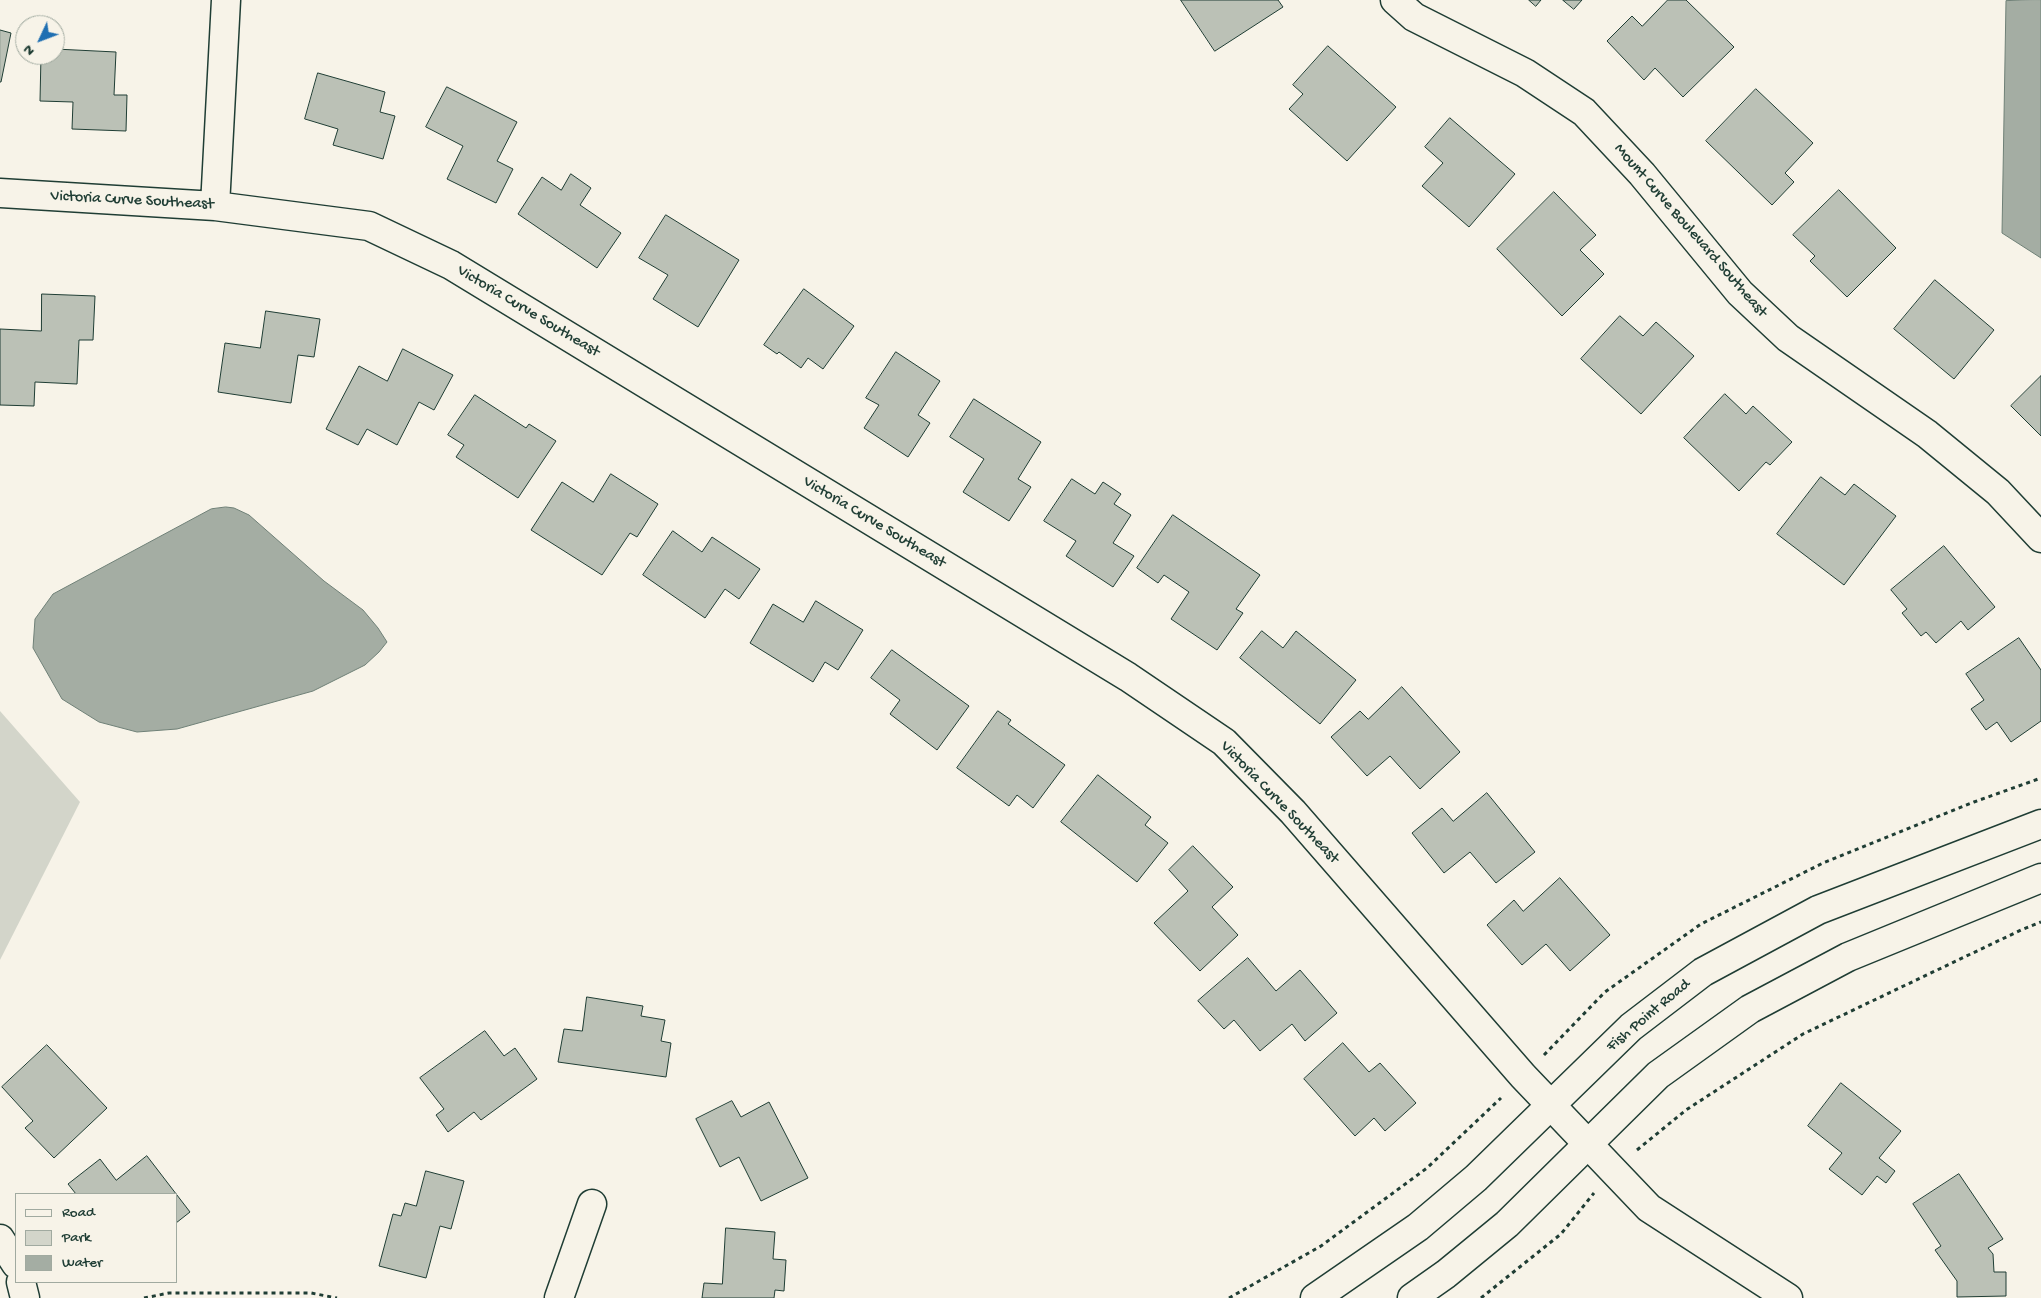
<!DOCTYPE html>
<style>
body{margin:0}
#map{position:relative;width:2041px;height:1298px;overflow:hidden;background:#f7f3e8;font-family:"Gochi Hand",sans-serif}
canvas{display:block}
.legend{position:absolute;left:15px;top:1193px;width:162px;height:90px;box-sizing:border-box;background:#f7f3e8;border:1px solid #a1aaa0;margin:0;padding:6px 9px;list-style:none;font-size:15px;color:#1f3d34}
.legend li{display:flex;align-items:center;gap:10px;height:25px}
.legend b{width:25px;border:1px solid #a1aaa0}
.north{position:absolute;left:15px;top:15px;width:50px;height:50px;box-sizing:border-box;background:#f7f3e8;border:1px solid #a1aaa0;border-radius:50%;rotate:227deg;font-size:14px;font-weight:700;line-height:20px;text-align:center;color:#1f3d34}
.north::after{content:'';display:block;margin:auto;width:18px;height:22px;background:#1f6fb2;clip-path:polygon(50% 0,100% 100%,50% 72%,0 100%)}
</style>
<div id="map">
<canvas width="2041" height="1298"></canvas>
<ul class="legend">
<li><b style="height:6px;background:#f7f3e8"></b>Road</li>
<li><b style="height:14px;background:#d3d5ca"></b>Park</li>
<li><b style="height:14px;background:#a4ada3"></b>Water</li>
</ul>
<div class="north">N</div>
</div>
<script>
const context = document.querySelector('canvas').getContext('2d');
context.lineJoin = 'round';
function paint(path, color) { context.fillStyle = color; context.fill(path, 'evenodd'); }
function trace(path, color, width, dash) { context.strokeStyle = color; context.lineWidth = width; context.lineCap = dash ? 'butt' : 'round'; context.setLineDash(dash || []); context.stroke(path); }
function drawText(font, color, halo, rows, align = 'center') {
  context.font = font + ' "Gochi Hand",sans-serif'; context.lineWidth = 4; context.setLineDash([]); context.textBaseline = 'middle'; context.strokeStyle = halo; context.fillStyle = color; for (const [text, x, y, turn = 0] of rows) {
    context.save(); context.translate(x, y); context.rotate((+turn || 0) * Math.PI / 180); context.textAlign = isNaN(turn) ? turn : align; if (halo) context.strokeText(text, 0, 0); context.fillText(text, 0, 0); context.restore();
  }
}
const green = new Path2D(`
 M0 711 80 802 0 960Z`);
const water = new Path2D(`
 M2041 0V258L2002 233 2006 1Z
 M226 507 234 508 249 515 324 581 363 610 378 628 387 642 379 652 365 665 313 691 177 729 137 732 99 722 62 699 33 648 35 619 53 594 211 509Z`);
const building = new Path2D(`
 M1181 0H1278L1283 7 1215 51Z
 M1529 0H1541L1536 6Z
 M1563 0H1582L1574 9Z
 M1668 0H1686L1734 47 1683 97 1655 68 1644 80 1607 41 1632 16 1642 26Z
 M0 30 11 33 1 82H0Z
 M1328 46 1396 107 1347 161 1289 109 1303 94 1293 85Z
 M55 49 116 52 114 95H127L126 131 72 129 73 102 40 101 41 55H55Z
 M318 73 385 92 380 112 395 116 383 159 333 145 338 129 305 119Z
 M447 87 517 122 497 161 513 169 496 203 447 179 463 146 426 127Z
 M1756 89 1813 143 1785 173 1794 182 1772 205 1706 141Z
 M1450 118 1515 174 1469 227 1422 186 1443 163 1425 147Z
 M571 174 591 188 580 205 621 233 597 268 518 214 542 177 561 190Z
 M1839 190 1896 248 1847 297 1810 261 1815 256 1793 235Z
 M1554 192 1596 235 1580 250 1604 274 1562 316 1497 249Z
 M666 215 739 260 698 327 653 299 668 275 639 258Z
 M1935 280 1994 330 1954 379 1894 329Z
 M804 289 854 326 823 369 808 358 801 368 779 352 777 354 764 345Z
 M42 294 95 296 93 340H79L77 384 35 382 34 406 0 405V329L41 331Z
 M266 311 320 319 314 357 298 355 291 403 218 392 225 343 260 348Z
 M1620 316 1643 336 1656 322 1694 356 1641 414 1581 359Z
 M403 349 453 375 434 410 419 402 397 445 367 429 358 445 326 429 359 366 387 381Z
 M896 352 940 381 918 415 930 423 908 457 864 428 879 405 866 398Z
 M2041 376V436L2011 406Z
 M1725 394 1746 414 1753 406 1792 442 1770 465 1766 462 1739 491 1684 438Z
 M475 395 526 428 529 424 556 441 518 498 456 457 464 445 448 435Z
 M974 399 1041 442 1018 479 1031 487 1009 521 963 492 984 459 950 437Z
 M611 474 658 504 637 537 630 533 602 575 531 530 562 482 593 502Z
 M1821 477 1845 495 1854 484 1896 516 1844 585 1777 534Z
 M1072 479 1095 494 1103 482 1121 494 1114 504 1131 515 1113 543 1134 556 1113 587 1066 556 1076 541 1044 521Z
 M1173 515 1260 575 1236 609 1243 613 1217 650 1171 619 1189 592 1164 575 1158 583 1137 568Z
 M673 531 702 552 712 537 760 569 739 599 725 589 705 618 643 575Z
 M1944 546 1995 607 1968 630 1961 621 1936 643 1926 632 1921 636 1902 613 1907 609 1891 590Z
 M816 601 863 630 838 670 825 662 813 682 750 643 773 604 803 622Z
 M1262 631 1283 648 1296 631 1356 680 1320 724 1240 658Z
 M2019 638 2041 670V721L2011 742 1997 722 1986 730 1971 709 1984 700 1966 674Z
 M892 650 969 706 937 750 890 714 900 700 871 678Z
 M1402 687 1460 752 1420 789 1390 756 1367 776 1331 737 1360 711 1368 719Z
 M998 711 1011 720 1008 724 1065 765 1033 808 1017 795 1009 806 957 768Z
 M1098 775 1151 817 1145 825 1168 843 1137 882 1061 822Z
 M1487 793 1535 852 1496 883 1470 852 1444 873 1412 833 1442 808 1453 821Z
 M1193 846 1233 887 1212 907 1238 935 1200 971 1154 923 1188 891 1169 870Z
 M1560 878 1610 935 1570 971 1546 944 1522 965 1487 925 1514 900 1523 911Z
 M1248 958 1276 991 1300 970 1337 1013 1305 1041 1292 1024 1260 1051 1234 1020 1224 1029 1198 1001Z
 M587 997 643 1006 641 1016 665 1020 661 1041 671 1043 666 1077 558 1062 564 1029 582 1031Z
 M485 1031 504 1056 515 1048 537 1079 481 1120 474 1112 448 1132 436 1115 444 1109 420 1078Z
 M1343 1043 1369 1072 1380 1063 1416 1103 1385 1131 1374 1118 1355 1136 1304 1079Z
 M47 1045 107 1108 54 1158 25 1128 33 1121 2 1087Z
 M1841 1083 1901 1131 1879 1158 1895 1171 1886 1183 1877 1176 1862 1195 1829 1169 1842 1153 1808 1126Z
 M732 1101 741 1117 769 1102 808 1178 761 1201 739 1157 720 1167 696 1119Z
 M147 1156 190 1212 176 1223V1194H76L68 1184 100 1159 116 1180Z
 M426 1171 464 1181 451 1229 440 1226 426 1278 379 1266 393 1214 401 1216 405 1203 416 1206Z
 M1959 1174 2003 1239 1988 1248 1993 1254 1994 1272H2006V1296L1957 1297V1281L1935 1250 1941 1246 1913 1204Z
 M726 1228 775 1232 773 1259 786 1260 784 1291 775 1290 774 1298H702L704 1283 722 1284Z`);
const path = new Path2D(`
 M1544 1055 1605 992 1701 924 1823 863 1974 802 2041 778
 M1637 1150 1686 1110 1803 1034 2021 930 2041 922
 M144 1298 169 1293H311L337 1298
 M1229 1298 1321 1246 1427 1168 1501 1098
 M1481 1298 1561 1234 1594 1193`);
const street = new Path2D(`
 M1395 0 1414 17 1525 73 1584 112 1642 174 1740 293 1788 338 1927 434 1998 492 2041 538
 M0 193 215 206 369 226 451 265 1128 677 1224 742 1293 812 1523 1076 1649 1208 1788 1298
 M215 206 226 0
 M0 1239 16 1264
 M21 1282 25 1298
 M559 1298 592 1204`);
const secondary = new Path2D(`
 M1315 1298 1418 1227 1476 1178 1631 1027 1703 972 1818 910 2041 824
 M1412 1298 1446 1274 1507 1224 1658 1075 1750 1009 1848 957 2041 878`);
const streetNames = [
 ["Victoria Curve Southeast",132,201,3],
 ["Mount Curve Boulevard Southeast",1690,231,49],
 ["Victoria Curve Southeast",528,312,31],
 ["Victoria Curve Southeast",874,523,31],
 ["Victoria Curve Southeast",1279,803,46],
 ["Fish Point Road",1649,1016,-40]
];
paint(green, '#d3d5ca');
paint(water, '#a4ada3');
trace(water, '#6f8077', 1);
paint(building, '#bbc1b6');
trace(building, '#1f3d34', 1);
trace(street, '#1f3d34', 31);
trace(secondary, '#1f3d34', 31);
trace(path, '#1f3d34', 3, [4, 4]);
trace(street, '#f7f3e8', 28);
trace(secondary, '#f7f3e8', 28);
drawText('16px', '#1f3d34', '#f7f3e8', streetNames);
</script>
